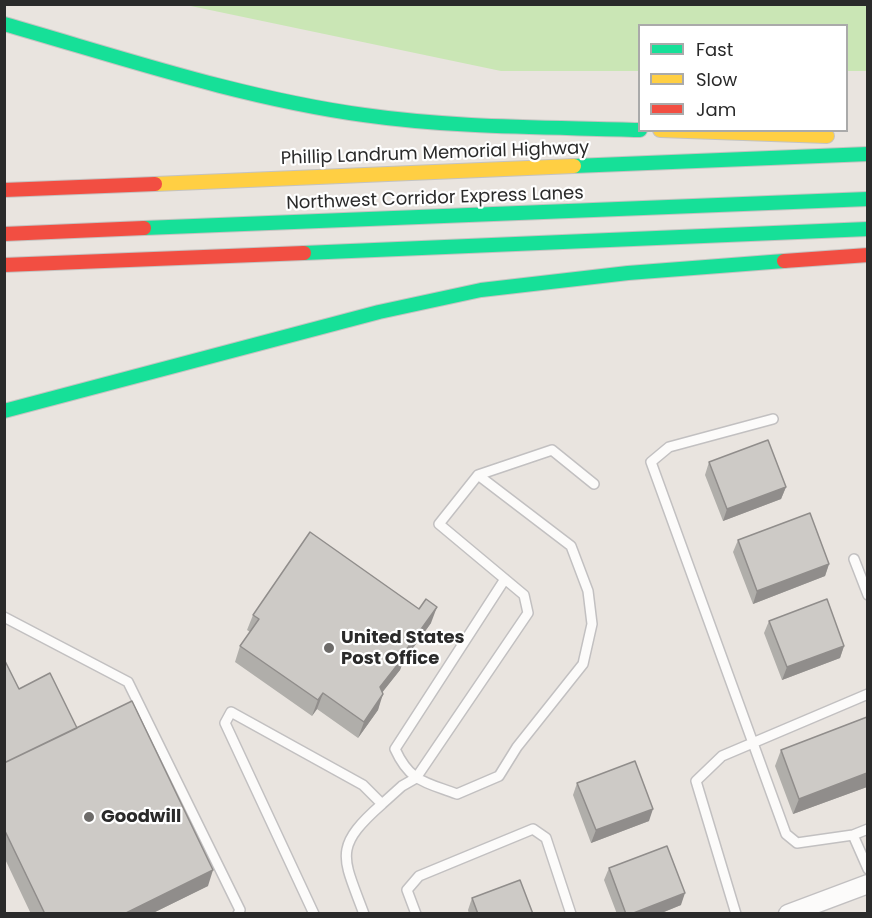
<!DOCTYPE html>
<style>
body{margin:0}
#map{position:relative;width:872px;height:918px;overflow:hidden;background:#e9e4df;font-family:Poppins,sans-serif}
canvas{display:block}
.frame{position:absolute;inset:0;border:6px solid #2a2a2a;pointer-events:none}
.legend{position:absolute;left:638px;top:24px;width:210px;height:108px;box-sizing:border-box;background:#fff;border:2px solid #aaa;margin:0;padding:8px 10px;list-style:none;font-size:18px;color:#2a2a2a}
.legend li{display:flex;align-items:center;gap:12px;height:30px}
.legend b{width:30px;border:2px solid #aaa}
</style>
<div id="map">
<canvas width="872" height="918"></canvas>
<div class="frame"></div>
<ul class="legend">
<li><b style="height:8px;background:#16e098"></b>Fast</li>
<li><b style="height:8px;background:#ffcf43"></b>Slow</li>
<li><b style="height:8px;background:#f24e42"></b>Jam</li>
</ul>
</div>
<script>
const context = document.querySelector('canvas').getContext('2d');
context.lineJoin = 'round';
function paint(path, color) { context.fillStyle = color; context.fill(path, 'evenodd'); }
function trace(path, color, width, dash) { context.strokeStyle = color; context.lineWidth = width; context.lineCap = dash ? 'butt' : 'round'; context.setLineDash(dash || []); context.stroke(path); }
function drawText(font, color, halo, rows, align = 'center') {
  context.font = font + ' Poppins,sans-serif'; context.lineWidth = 4.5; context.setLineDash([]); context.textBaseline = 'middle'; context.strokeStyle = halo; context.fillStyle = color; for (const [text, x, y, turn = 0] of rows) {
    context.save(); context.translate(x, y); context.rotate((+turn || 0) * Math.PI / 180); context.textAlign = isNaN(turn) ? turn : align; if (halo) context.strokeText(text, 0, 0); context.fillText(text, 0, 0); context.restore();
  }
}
const green = new Path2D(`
 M186 5H867V71H847L846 26H640L639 71H501Z`);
const lane = new Path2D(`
 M773 419 669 447 651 462 786 834 797 843 853 835
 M478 475 552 450 594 484
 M854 559 868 595
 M4 617 128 682 240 910 238 914
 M382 804 402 786 416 778 528 613 524 595 439 524 478 475 571 546 588 591 592 624 583 664 517 747 499 776 457 794C425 782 410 782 395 749L505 579
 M868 829 853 835 868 869
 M314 914 225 723 231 712 363 785 382 804C332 848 343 857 364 914
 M416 914 407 890 419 876 533 829 546 838 571 914
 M736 914 696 781 722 756 868 694`);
const street = new Path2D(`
 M788 914 868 884`);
const fast = new Path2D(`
 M4 24C123 58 241 98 364 115 455 128 548 127 640 130
 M574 166 868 154
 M144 228 868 199
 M304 253 868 229
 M4 411 379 312 481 290 628 273 784 261`);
const slow = new Path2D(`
 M660 130 827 136
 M155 184 574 166`);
const jam = new Path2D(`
 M4 190 155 184
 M4 234 144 228
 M784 261 868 255
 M4 265 304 253`);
const wall = new Path2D(`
 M709 462 786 487 781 499 723 521 705 475Z
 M738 540 829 564 825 576 753 604 733 552Z
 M253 615 431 623 403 662 400 670 382 692 378 710 358 738 317 709 312 716 235 662 240 646 250 632 247 630Z
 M769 621 844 646 840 658 782 680 764 633Z
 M4 659 19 689 77 728 208 886 151 914H31L4 857Z
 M867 717V787L793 814 775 766 781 750Z
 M577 783 649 821 591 843 573 795Z
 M609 868 681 905 659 914H617L604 880Z
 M472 898 533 914H469L468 910Z`);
const shadedWall = new Path2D(`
 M786 487 781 499 723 521 727 509Z
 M829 564 825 576 753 604 757 591Z
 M437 607 431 623 403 662 400 670 374 703 380 687Z
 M844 646 840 658 782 680 787 667Z
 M323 693 317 709 312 716 318 700Z
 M383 694 378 710 358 738 364 722Z
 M867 773V787L793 814 799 799Z
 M653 809 649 821 591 843 596 830Z
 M213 870 208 886 151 914H124Z
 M685 893 681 905 659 914H631Z`);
const building = new Path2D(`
 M768 440 786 487 727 509 709 462Z
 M810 513 829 564 757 591 738 540Z
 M310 532 419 609 426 599 437 607 404 653 406 654 380 687 383 694 364 722 323 693 318 700 240 646 259 619 253 615Z
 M827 599 844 646 787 667 769 621Z
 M4 659 19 689 50 673 77 728 4 763Z
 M132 701 213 870 124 914H45L4 829V763Z
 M867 717V773L799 799 781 750Z
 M635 761 653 809 596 830 577 783Z
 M667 846 685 893 631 914H626L609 868Z
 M520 880 533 914H478L472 898Z`);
const markers = [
 [329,648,6,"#6d6b69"],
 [89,817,6,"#6d6b69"]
];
const streetNames = [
 ["Phillip Landrum Memorial Highway",435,154,-2],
 ["Northwest Corridor Express Lanes",435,199,-2]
];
const poiNames = [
 ["United States",341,638],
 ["Post Office",341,659],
 ["Goodwill",101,817]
];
paint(green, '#cae6b5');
trace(lane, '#c2c0c1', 12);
trace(street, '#c2c0c1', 21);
trace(fast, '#c4c3c1', 16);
trace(slow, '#c4c3c1', 16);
trace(jam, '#c4c3c1', 16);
trace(lane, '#fcfbfa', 9);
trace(street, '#fcfbfa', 18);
trace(fast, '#16e098', 14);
trace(slow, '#ffcf43', 14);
trace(jam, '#f24e42', 14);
paint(wall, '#b0aeaa');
paint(shadedWall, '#908d8b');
paint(building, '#cdcac6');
trace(building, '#908d8b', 1.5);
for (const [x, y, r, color] of markers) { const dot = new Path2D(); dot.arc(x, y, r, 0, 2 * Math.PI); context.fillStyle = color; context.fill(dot); trace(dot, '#fff', 2); }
drawText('18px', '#2a2a2a', '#fff', streetNames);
drawText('bold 18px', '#2a2a2a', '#fff', poiNames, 'left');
</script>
